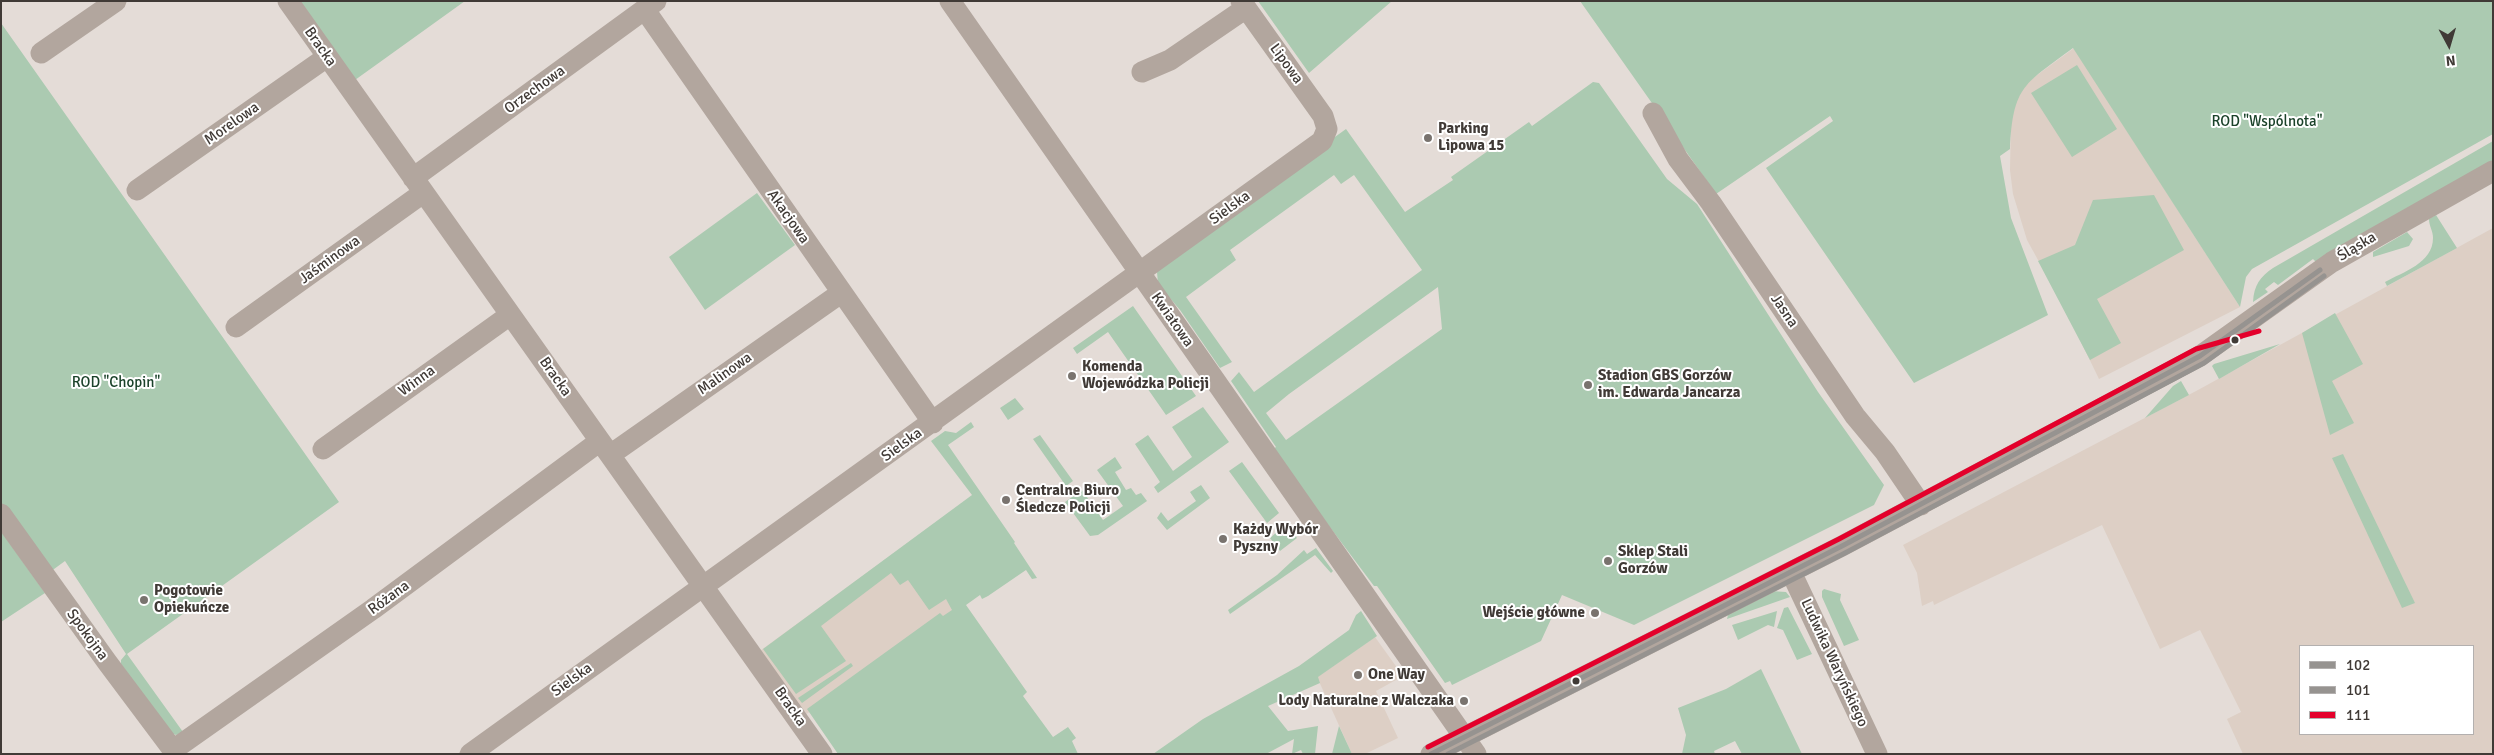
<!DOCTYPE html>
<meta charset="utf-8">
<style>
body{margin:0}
#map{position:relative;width:2494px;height:755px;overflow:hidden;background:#e4dcd7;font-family:Signika,sans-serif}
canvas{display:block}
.frame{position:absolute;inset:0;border:2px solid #403a36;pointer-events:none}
.legend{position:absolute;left:2299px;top:645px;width:175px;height:90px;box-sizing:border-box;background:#fff;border:1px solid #b3b0af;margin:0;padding:6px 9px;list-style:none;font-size:15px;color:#403a36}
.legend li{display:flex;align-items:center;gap:10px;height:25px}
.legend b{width:25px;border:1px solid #b3b0af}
.north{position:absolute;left:2424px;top:20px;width:50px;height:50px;-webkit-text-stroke:4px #fff;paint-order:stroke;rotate:174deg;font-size:14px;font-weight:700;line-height:20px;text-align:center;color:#403a36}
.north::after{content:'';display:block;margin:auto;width:18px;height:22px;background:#403a36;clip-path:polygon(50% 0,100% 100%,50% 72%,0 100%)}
</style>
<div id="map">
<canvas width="2494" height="755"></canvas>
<div class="frame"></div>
<ul class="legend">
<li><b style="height:6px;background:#969390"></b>102</li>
<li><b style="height:6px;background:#969390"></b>101</li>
<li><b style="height:6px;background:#e4002b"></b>111</li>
</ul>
<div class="north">N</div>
</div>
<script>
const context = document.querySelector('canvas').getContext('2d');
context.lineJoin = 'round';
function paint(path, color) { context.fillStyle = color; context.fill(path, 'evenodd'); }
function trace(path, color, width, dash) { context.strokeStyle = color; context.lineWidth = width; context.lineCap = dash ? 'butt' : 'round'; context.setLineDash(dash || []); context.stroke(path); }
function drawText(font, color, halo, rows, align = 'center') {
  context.font = font + ' Signika,sans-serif'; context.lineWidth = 4; context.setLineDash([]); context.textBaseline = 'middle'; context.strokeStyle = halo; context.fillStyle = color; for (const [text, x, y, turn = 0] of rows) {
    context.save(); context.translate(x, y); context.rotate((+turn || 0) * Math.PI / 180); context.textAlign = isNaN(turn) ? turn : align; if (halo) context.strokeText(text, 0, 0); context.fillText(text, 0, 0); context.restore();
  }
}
const built = new Path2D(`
 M2074 48 2240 307 2099 379 2064 307 2027 240 2013 194 2010 170 2011 121 2018 95 2029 81Z
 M2493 228V754H2243L2227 719 2241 712 2200 630 2160 649 2102 525 1934 605 1933 601 1922 606 1917 573 1903 545 2198 390ZM2300 646H2473V734H2300Z
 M973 495 960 606 798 720 753 656Z
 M1375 637 1403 676 1376 691 1398 738 1365 754H1352L1317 677Z`);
const green = new Path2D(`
 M298 1H465L355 80Z
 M1258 1H1392L1309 73Z
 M1580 1H2493V134L2252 269 2246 277 2240 307 2073 48C2025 84 2013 85 2010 149L2000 156 2011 218 2048 315 1914 383 1766 168 1833 121 1830 116 1716 194Z
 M1 23 339 502 127 654 183 732 176 735 171 733 121 664V660L126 654 65 561 50 572 1 504Z
 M2077 65 2117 129 2072 157 2031 93Z
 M1593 82 1599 83 1667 179 1697 204 1818 392 1884 485 1874 505 1634 625 1562 595 1541 641 1452 685 1450 681 1445 683 1377 586H1374L1272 450 1276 447 1231 381 1239 372 1254 392 1422 270 1354 175 1341 184 1334 175 1230 250 1236 260 1186 297 1232 362 1220 368 1180 310 1158 284 1157 272 1168 257 1346 129 1405 212 1453 180 1451 177 1529 122 1532 126ZM1438 287 1442 329 1286 440 1266 413 1289 394Z
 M2493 141V163L2316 262 2313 259 2278 285 2274 282 2265 289 2268 292 2253 302C2254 285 2260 277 2273 268Z
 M757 193 795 245 705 310 669 257Z
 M2154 195 2184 250 2097 299 2121 343 2090 360 2038 261 2075 245 2093 200Z
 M2436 215 2457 248 2387 286 2385 282C2403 272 2433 263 2433 238 2433 231 2429 226 2429 219Z
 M2407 232 2413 239 2409 246 2373 257V252Z
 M1133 306 1196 396 1166 415 1108 332 1077 354 1073 348Z
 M2335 313 2363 364 2332 381 2354 423 2330 435 2302 333Z
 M2280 344 2219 379 2212 366 2214 364Z
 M2181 381 2189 395 2145 418 2173 386Z
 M1015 398 1024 409 1008 420 1000 408Z
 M1203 407 1229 442 1158 493 1154 487 1160 482 1135 444 1148 435 1173 471 1192 457 1172 427Z
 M971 422 974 427 948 445 1015 542 1014 543 1037 578 1032 579 1026 570 988 596 982 599 980 595 966 605 1027 692 1023 696 1053 737 1068 727 1076 738 1072 741 1078 754H838L807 709 940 613 943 616 952 610 946 599 929 610 908 580 900 585 891 573 821 626 846 661 796 694 763 649 972 495 931 441 945 431 956 433Z
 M1040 435 1073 481 1066 486 1033 439Z
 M2343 454 2415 603 2402 608 2332 458Z
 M1115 457 1122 468 1115 472 1126 490 1131 488 1136 495 1141 493 1147 501 1098 535 1090 536 1065 502 1082 490 1103 520 1123 506 1097 470Z
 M1242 462 1279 513 1267 523 1229 471Z
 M1201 485 1210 498 1167 530 1157 518 1161 512 1168 521 1196 501 1190 492Z
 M1286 524 1297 538 1280 551 1270 538Z
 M1 531 45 593 1 622Z
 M1316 548 1333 571 1331 573 1315 555 1230 614 1228 610 1277 575 1304 550 1307 554Z
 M1824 589 1841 594 1840 600 1859 640 1844 646 1822 597V591Z
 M1771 591 1786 592 1790 597 1727 619 1729 611Z
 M1788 607 1812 654 1797 660 1783 630 1777 628 1784 608Z
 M1361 611 1377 636 1318 677 1320 683 1268 706 1288 731 1318 726 1315 754H1303L1301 750 1292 754 1294 739 1266 754H1153L1203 719 1299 666 1349 630 1356 615Z
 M1777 611 1774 627 1768 625 1738 640 1732 625Z
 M851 663 853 666 802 703 798 698Z
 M1761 669 1802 754H1742L1735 741 1714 751 1715 754H1682L1686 735 1678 708 1726 689Z
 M1339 726 1352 754H1332Z`);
const minor = new Path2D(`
 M288 1 822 754
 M950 1 1476 754
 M645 10 933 423
 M41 53 116 1
 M1142 72 1170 60 1246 8
 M1653 113 1678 159 1711 203 1855 416 1885 452 1921 505
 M413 178 656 1
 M137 190 327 57
 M236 327 423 193
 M323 449 510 315
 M610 455 841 293
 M1 514 107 662 176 754
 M1791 572 1877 754
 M173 750 373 609 600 441
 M470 754 1322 141 1327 129 1323 116 1241 1
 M1431 754 1842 546 2200 356 2332 262 2493 171`);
const bus1 = new Path2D(`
 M1431 754 1842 546 2200 356 2320 270`);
const bus2 = new Path2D(`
 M1448 754 1845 553 2204 363 2324 276`);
const bus3 = new Path2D(`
 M1428 747 1839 539 2196 349 2259 331`);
const markers = [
 [1428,138,5,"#79736e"],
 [2235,340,4.5,"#403a36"],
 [1072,376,5,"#79736e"],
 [1588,385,5,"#79736e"],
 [1006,500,5,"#79736e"],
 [1223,539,5,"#79736e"],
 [1608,561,5,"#79736e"],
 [144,600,5,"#79736e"],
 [1595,613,5,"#79736e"],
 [1358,675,5,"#79736e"],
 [1576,681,4.5,"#403a36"],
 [1464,701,5,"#79736e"]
];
const streetNames = [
 ["Bracka",320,47,55],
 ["Lipowa",1286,64,54],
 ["Orzechowa",535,90,-36],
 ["Morelowa",232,124,-35],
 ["Sielska",1230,208,-36],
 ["Akacjowa",788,217,55],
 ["Śląska",2357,247,-31],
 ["Jaśminowa",330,260,-36],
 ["Jasna",1784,311,56],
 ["Kwiatowa",1172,320,55],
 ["Malinowa",725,374,-35],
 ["Bracka",555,377,55],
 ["Winna",417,381,-36],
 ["Sielska",902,445,-36],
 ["Różana",389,598,-36],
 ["Spokojna",87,635,54],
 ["Ludwika Waryńskiego",1834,663,65],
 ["Sielska",572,680,-36],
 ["Bracka",790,707,55]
];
const parkNames = [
 ["ROD \"Wspólnota\"",2267,122],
 ["ROD \"Chopin\"",116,383]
];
const poiNames = [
 ["Parking",1438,129],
 ["Lipowa 15",1438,146],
 ["Komenda",1082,367],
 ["Wojewódzka Policji",1082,384],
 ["Stadion GBS Gorzów",1598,376],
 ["im. Edwarda Jancarza",1598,393],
 ["Centralne Biuro",1016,491],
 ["Śledcze Policji",1016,508],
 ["Każdy Wybór",1233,530],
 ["Pyszny",1233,547],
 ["Sklep Stali",1618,552],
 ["Gorzów",1618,569],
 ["Pogotowie",154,591],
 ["Opiekuńcze",154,608],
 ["Wejście główne",1585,613,"right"],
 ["One Way",1368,675],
 ["Lody Naturalne z Walczaka",1454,701,"right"]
];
paint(built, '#ddcfc5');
paint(green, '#abcab1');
trace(minor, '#b2a69e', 21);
trace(bus1, '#969390', 5);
trace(bus2, '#969390', 5);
trace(bus3, '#e4002b', 5);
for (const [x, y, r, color] of markers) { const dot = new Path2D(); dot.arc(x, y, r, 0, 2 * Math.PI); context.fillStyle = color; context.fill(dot); trace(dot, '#fff', 2); }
drawText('15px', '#403a36', '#fff', streetNames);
drawText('15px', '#1b422a', '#fff', parkNames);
drawText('bold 15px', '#403a36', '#fff', poiNames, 'left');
</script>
